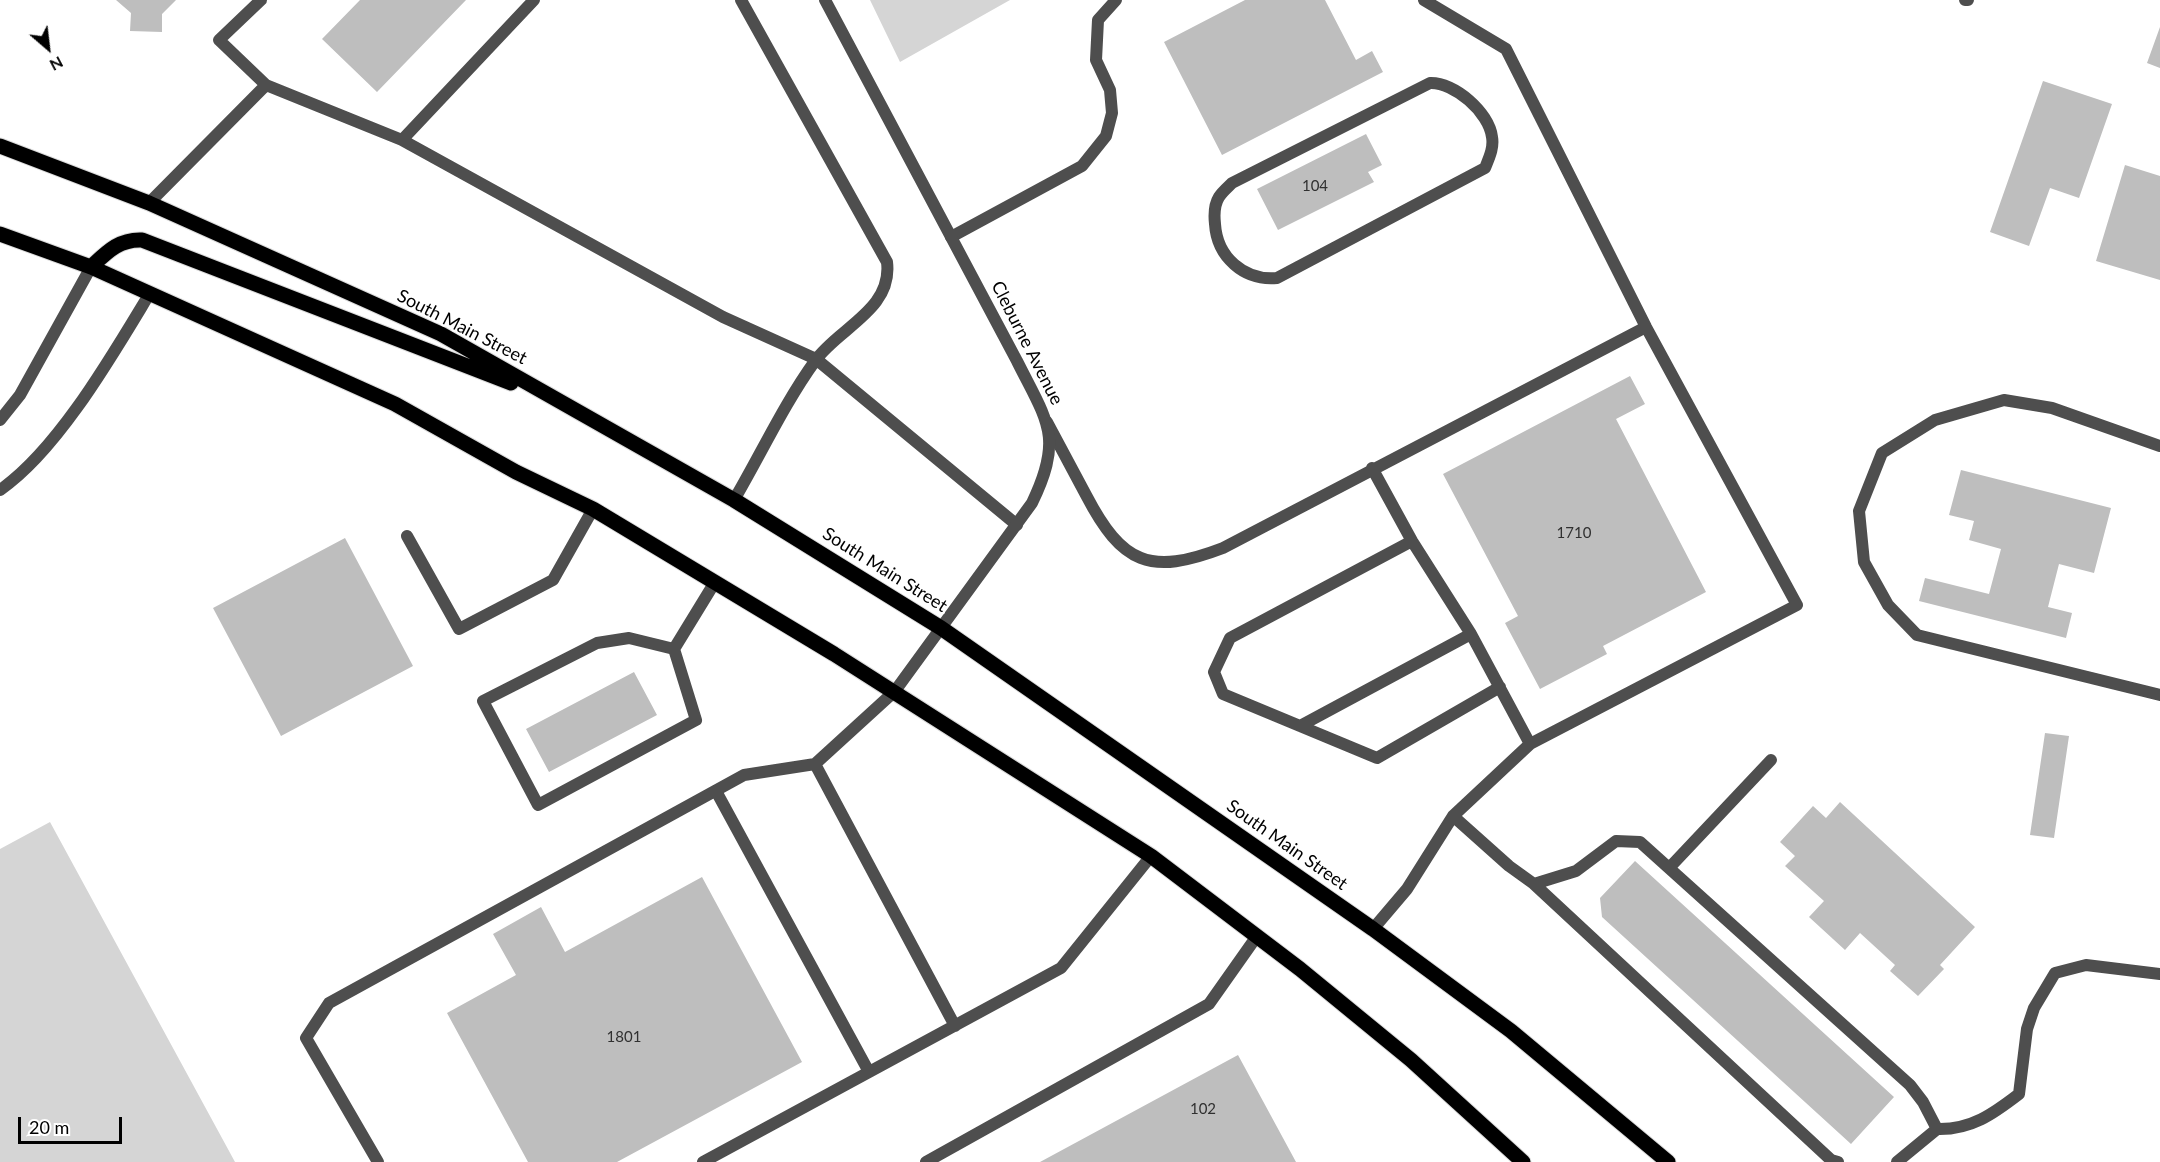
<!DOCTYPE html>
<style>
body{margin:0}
#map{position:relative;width:2160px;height:1162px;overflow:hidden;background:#fff;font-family:Lato,sans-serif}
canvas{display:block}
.north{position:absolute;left:18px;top:18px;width:60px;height:60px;-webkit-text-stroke:4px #fff;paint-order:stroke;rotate:152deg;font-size:16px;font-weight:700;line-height:24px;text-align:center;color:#000}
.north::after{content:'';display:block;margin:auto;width:21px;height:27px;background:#000;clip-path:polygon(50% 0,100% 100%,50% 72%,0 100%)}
.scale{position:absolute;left:18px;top:1117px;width:104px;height:27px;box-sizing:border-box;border:3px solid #000;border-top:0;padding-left:8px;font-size:18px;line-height:21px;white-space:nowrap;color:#000;-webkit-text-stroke:4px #fff;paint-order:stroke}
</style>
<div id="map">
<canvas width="2160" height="1162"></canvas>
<div class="north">N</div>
<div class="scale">20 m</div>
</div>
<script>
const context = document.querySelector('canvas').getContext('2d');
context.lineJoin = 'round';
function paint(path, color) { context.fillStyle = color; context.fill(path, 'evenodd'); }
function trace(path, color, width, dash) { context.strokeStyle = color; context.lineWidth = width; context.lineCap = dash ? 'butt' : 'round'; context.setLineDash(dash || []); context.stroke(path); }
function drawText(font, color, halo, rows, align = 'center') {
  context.font = font + ' Lato,sans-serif'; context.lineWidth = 4.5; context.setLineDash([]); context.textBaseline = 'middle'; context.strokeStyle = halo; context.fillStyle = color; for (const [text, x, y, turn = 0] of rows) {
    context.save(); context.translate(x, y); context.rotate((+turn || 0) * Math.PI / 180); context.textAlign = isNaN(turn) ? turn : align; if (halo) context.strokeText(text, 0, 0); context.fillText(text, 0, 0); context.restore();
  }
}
const green = new Path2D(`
 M870 0H1010L900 62Z
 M50 822 235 1162H0V849Z`);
const building = new Path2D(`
 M116 0H176L162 14V32L130 31 131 13Z
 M360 0H466L377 92 322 39Z
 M1245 0H1325L1356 60 1372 51 1383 72 1222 155 1164 42Z
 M2160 27V68L2147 63Z
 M2043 81 2112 104 2079 198 2050 188 2029 246 1990 232Z
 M1366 134 1382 165 1368 172 1374 182 1278 230 1257 189Z
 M2125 165 2160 176V280L2096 261Z
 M1630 376 1645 404 1616 419 1706 592 1603 646 1607 654 1540 689 1505 623 1518 616 1443 474Z
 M1961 470 2111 508 2094 573 2059 564 2048 607 2072 613 2066 638 1919 601 1925 578 1989 594 2001 549 1969 540 1974 521 1949 515Z
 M345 538 413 666 281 736 213 608Z
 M634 672 657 715 549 772 526 729Z
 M2045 733 2069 736 2054 838 2030 835Z
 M1840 802 1975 927 1940 965 1944 969 1918 996 1890 971 1895 965 1860 933 1845 950 1809 917 1824 901 1785 866 1795 856 1780 842 1813 806 1826 818Z
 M1635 861 1894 1097 1851 1144 1602 917 1600 898Z
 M702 877 802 1062 617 1162H528L447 1013 516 975 493 934 541 907 565 952Z
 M1238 1055 1296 1162H1040Z`);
const lane = new Path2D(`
 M261 0 219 40 266 85 402 140 534 0
 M1965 0H1968
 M1430 83C1454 82 1489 112 1492 137 1494 148 1489 158 1485 168L1277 278C1244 281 1217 257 1215 224 1214 215 1214 205 1219 197 1222 192 1228 187 1232 183Z
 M402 140 723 317 816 359 1017 525
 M149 203 266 85
 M951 237 1082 166 1106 136 1112 113 1110 90 1096 60 1098 20 1116 0
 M0 420 20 395 91 267
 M1047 422C1060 446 1073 471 1086 495 1122 564 1150 576 1223 548L1646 327
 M2160 446 2052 408 2004 400 1935 420 1882 453 1859 511 1864 562 1888 605 1917 635 2160 695
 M1372 468 1412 541 1471 634 1530 744
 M0 490C58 450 113 354 150 293
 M734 500C761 454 784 404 815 361 838 328 893 310 887 262L741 0
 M407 536 459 629 553 580 593 509
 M1412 541 1230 638 1214 672 1223 694 1377 758 1500 687
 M674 649 696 720 538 805 483 701 597 643 629 638 674 649 715 582
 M895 691 815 764 955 1026
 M1300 726 1471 634
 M716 791 869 1072
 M1453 816 1509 866 1534 884 1576 871 1616 841 1640 842 1910 1085 1923 1102 1937 1129C1971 1130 1993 1114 2019 1094L2027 1029 2034 1008 2055 973 2086 965 2160 974
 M1671 866 1771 760
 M1534 884 1831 1160 1838 1162
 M1373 929 1407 889 1453 816 1530 744 1797 605 1646 327 1506 49 1424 0
 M378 1162 306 1038 329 1003 744 775 815 764
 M703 1162 1061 968 1151 856
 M926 1162 1209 1004 1257 936
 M1897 1162 1937 1129`);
const street = new Path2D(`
 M825 0 1017 361C1047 421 1064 437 1032 503L895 691`);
const primary = new Path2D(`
 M0 146 149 203 441 334 734 500 941 628 1373 929 1511 1031 1668 1162
 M0 234 91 267 395 404 516 472 593 509 834 654 1151 856 1300 969 1411 1060 1523 1162
 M91 267C107 252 119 239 142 240L511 383`);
const numberNames = [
 ["104",1315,186],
 ["1710",1574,533],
 ["1801",624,1037],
 ["102",1203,1109]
];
const streetNames = [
 ["South Main Street",462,327,27],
 ["Cleburne Avenue",1027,343,63],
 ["South Main Street",885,570,32],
 ["South Main Street",1287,845,35]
];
paint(green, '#d5d5d5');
paint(building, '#bebebe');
trace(primary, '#dbdbdb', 17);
trace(lane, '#4e4e4e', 12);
trace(street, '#4e4e4e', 12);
trace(primary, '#000', 15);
drawText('15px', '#303030', null, numberNames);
drawText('18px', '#000', '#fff', streetNames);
</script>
